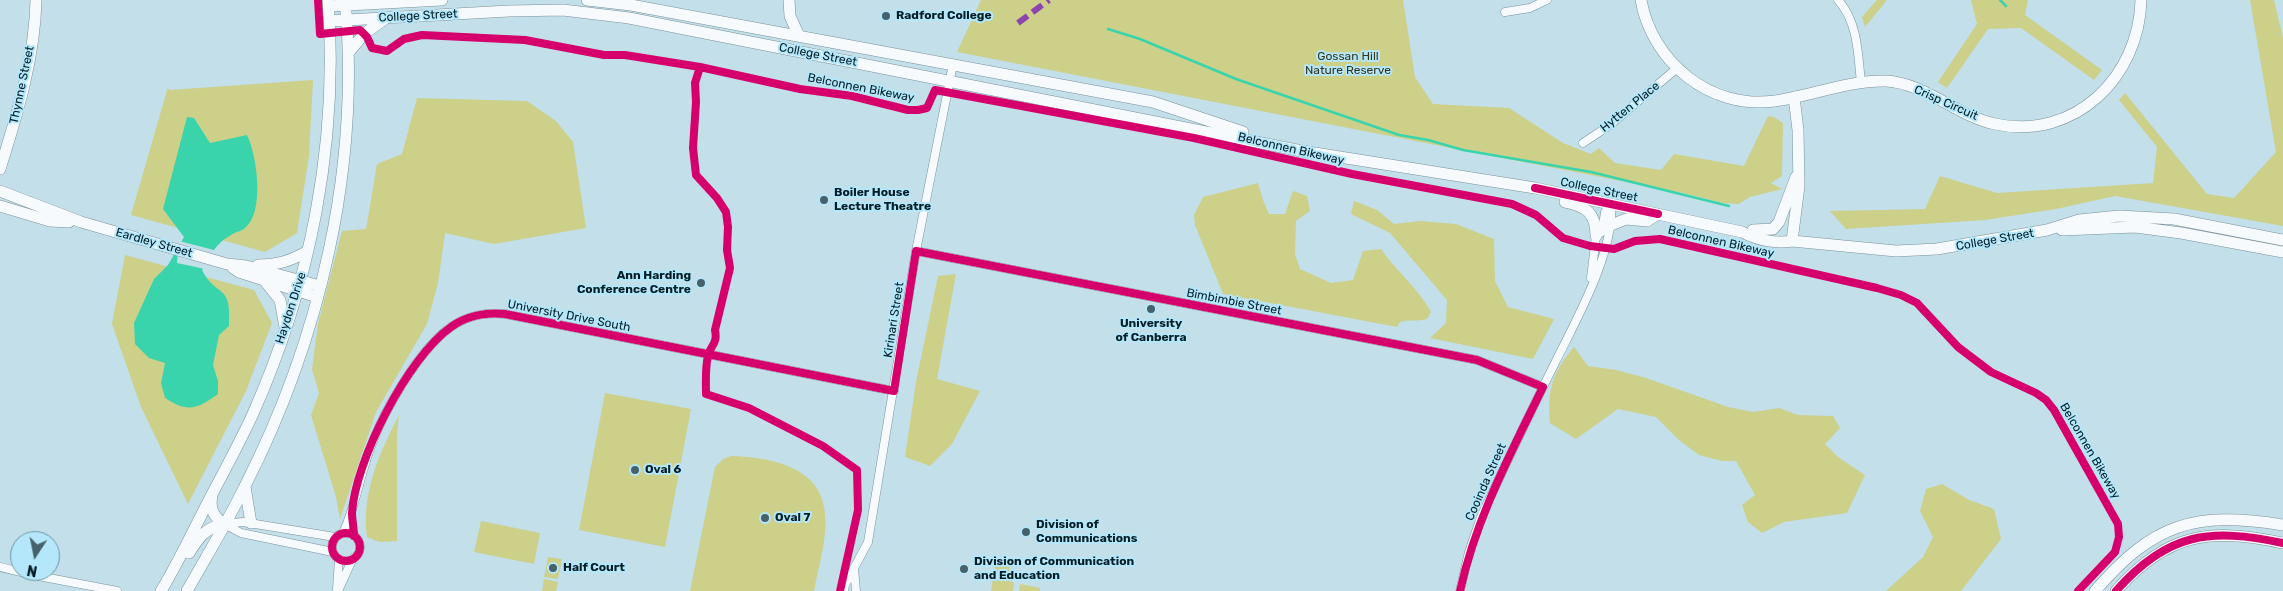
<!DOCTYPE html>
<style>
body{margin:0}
#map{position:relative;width:2283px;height:591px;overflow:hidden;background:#c3dfea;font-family:Rubik,sans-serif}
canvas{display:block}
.north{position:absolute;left:10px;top:531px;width:50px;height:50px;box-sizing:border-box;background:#b4e7f9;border:1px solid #6d96a5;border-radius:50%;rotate:191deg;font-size:14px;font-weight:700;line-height:20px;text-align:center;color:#031d26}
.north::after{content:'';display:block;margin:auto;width:18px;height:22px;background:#46616b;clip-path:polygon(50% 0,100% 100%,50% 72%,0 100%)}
</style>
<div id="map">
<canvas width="2283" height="591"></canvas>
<div class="north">N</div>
</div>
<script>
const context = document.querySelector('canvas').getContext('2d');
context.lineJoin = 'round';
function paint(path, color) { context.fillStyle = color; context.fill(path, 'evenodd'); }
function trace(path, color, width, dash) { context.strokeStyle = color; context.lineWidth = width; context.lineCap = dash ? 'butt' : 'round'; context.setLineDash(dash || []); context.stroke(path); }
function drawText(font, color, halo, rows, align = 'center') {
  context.font = font + ' Rubik,sans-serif'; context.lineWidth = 4; context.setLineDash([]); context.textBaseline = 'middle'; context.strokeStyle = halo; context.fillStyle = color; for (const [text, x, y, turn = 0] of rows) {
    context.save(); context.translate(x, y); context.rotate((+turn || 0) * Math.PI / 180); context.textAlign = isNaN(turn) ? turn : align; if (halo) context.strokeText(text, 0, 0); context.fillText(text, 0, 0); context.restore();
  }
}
const green = new Path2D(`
 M981 0H1403L1415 77 1433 104 1509 108 1563 143 1591 154 1599 148 1615 163 1661 170 1674 154 1744 166 1768 116 1774 117 1783 123 1782 176 1771 183 1782 189 1750 197 1739 204 1723 203 1683 193 957 52Z
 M1877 0H1887L1865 27 1862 17Z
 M1971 0H2028L2025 15 2102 70 2094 80 2021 28 1988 29 1947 88 1938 82 1977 24Z
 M2250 0H2274L2283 38V226L2115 196 2056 209 1985 220 1846 229 1830 211 1925 209 1940 176 1997 193 2153 183 2157 147 2119 100 2125 93 2207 194 2234 198 2276 152Z
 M313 80 309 156 297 233 265 252 131 215 168 87 169 90Z
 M417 98 527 101 556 121 573 142 586 228 494 244 445 233 438 283 427 324 376 412 340 519 336 497 311 415 319 393 312 369 318 324 342 231 366 229 377 164 402 154Z
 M1258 183 1263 200 1269 214H1285L1293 191 1307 196 1310 211 1296 221 1295 254 1300 269 1331 283 1353 280 1363 251 1381 249C1396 271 1418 288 1431 312L1427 319C1418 322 1409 319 1400 322L1397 327 1223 294 1195 225 1194 215 1203 197Z
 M1354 201 1377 210 1394 224 1420 221 1456 224 1494 239 1495 281 1508 307 1554 319 1533 359 1430 338 1446 323 1447 300 1390 233 1351 214Z
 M125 255 254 290 272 323 246 391 188 504 141 407 112 324Z
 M956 274 937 379 980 391 952 444 930 466 905 457 916 382 938 276Z
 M1574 347 1588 366 1616 370 1646 378 1728 407 1753 412 1779 408 1798 415 1833 416 1840 428 1825 444 1838 457 1865 475 1847 513 1784 522 1762 533 1748 522 1742 505 1755 495 1736 461H1722L1699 455 1679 440 1656 417 1618 409 1576 439 1550 423C1547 390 1552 373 1574 347Z
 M605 393 691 409 665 547 579 530Z
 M399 415 397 434V541L379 542 367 537C361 493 380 452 399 415Z
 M731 456C765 457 818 465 824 507 829 534 819 564 814 591H690L715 467 723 459Z
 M1942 484 1969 500 1994 509 2001 539 1961 591H1886L1923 557 1933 537 1920 511 1926 489Z
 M481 521 540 533 534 564 474 552Z
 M548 557 562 559 558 579 544 577Z
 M996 562 1010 565 1009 572 1016 574 1015 579 994 575Z
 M993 578 1014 582 1013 591H991Z
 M544 579 558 582 556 591H542Z
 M1020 584 1040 588V591H1019Z`);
const water = new Path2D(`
 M187 117 194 118 210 143 247 135C257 155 265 212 245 228 242 231 235 232 231 235 216 243 210 255 202 270 217 299 232 282 229 326L219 335 213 365 218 381V394C197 409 188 413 165 398L161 383 165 363 149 358 135 344 134 323 154 279 168 265 184 237 163 209Z`);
const pier = new Path2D(`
 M179 241 214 250 205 269 177 263Z`);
const stream = new Path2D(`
 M2000 0 2006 6
 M1108 29 1140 39 1236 79 1399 135 1428 140 1463 150 1591 172 1729 206`);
const street = new Path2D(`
 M1838 0C1858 22 1858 54 1861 83
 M1505 12 1530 8 1547 0
 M1583 143 1610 125 1676 69
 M916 251 1477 360 1543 387
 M1591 278 1596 236 1602 232 1605 212 1611 203
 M224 524 243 522 335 537
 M224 524 241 533 333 552
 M343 533C356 505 360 475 371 446 384 411 419 349 451 327 466 316 486 312 505 314L894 391
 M332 547a14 14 0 1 1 28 0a14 14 0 1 1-28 0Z
 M0 567 33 575 117 591
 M854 568 856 591
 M337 589 339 559
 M338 591 353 558
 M844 591 845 585 868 542 916 251 953 64
 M1460 591 1469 552 1481 517C1505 466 1529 414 1555 363 1576 320 1615 252 1611 203`);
const secondary = new Path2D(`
 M587 0 631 5 1153 102 1243 132
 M789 0 790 16 799 36
 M1641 0C1652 62 1710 110 1775 101 1811 96 1849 80 1886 81 1925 83 1957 116 1995 124 2075 141 2139 77 2141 0
 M328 6 442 0
 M329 21 509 11 563 10 629 18 1302 151 1535 188 1742 232C1757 240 1776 244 1792 241L1896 251 1937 249 2047 230 2079 220 2119 216 2174 219 2283 240
 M349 52 364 34 386 18
 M0 169C17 115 35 57 36 0
 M0 191 81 222 227 264 246 266 320 286
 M1565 202C1586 206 1596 213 1596 236
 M0 206 50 221 69 222
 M1609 226 1626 219 1647 221 1658 214
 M1753 230 1773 229 1779 222 1796 177
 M2062 230 2135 227 2181 233 2283 252
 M1792 241 1799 186 1798 130 1794 97
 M258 265C278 265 290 261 308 251
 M233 268 239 272 317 297
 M265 281 280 300 285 327
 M245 487 251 523
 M212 496C209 509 214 517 224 524
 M189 553C199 537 205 528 224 524
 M161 591C178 563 192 533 207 504 222 475 238 446 252 416 310 286 339 143 328 0
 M187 591C206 557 227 523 244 488 320 340 361 166 345 0
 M2095 591C2154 523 2194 511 2283 525
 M2116 591C2168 532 2210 528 2283 543`);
const quiet = new Path2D(`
 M1018 23 1049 0`);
const cycleway = new Path2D(`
 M318 0 320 34 360 30 367 37 372 48 387 51 404 39 422 35 525 40 604 55H625L700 67 800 89 852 96 908 110H918L927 108 935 90 1194 138 1352 174 1512 204 1536 215 1563 238 1590 246 1614 249 1635 241 1660 239 1877 288 1901 295 1917 303 1958 347 1991 372 2036 393 2046 400 2054 410 2118 524 2119 537 2115 552 2078 591
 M700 67 695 83 696 102 693 148 696 175 717 198 726 212 728 227 727 250 730 268 715 330C718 345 710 345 708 356 705 368 706 382 706 394L749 408 823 446 857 470 858 510 840 591
 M1535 188 1658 214
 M332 547a14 14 0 1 1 28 0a14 14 0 1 1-28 0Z
 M354 536C354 528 352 520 352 513 355 461 408 357 451 327 466 316 486 312 505 314L894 391 916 251 1477 360 1543 387C1511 453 1476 518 1460 591
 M2116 591C2168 532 2210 528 2283 543`);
const markers = [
 [886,16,5,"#46616b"],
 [824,200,5,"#46616b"],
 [701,283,5,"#46616b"],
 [1151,309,5,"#46616b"],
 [635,470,5,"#46616b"],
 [765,518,5,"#46616b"],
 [1026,532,5,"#46616b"],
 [553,568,5,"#46616b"],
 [964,569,5,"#46616b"]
];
const streetNames = [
 ["College Street",418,16,-3],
 ["College Street",818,55,11],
 ["Thynne Street",22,85,-78],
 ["Belconnen Bikeway",861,88,11],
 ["Crisp Circuit",1946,103,24],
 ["Hytten Place",1630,107,-39],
 ["Belconnen Bikeway",1291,149,13],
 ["College Street",1599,190,12],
 ["College Street",1995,240,-10],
 ["Belconnen Bikeway",1721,242,13],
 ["Eardley Street",154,243,16],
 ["Bimbimbie Street",1234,302,11],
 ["Haydon Drive",291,308,-72],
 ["University Drive South",569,316,11],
 ["Kirinari Street",894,320,-81],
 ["Belconnen Bikeway",2090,451,60],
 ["Cooinda Street",1486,482,-66]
];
const poiNames = [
 ["Radford College",896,16],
 ["Boiler House",834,193],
 ["Lecture Theatre",834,207],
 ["Ann Harding",691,276,"right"],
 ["Conference Centre",691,290,"right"],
 ["University",1151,324,"center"],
 ["of Canberra",1151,338,"center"],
 ["Oval 6",645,470],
 ["Oval 7",775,518],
 ["Division of",1036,525],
 ["Communications",1036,539],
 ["Division of Communication",974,562],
 ["and Education",974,576],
 ["Half Court",563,568]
];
const parkNames = [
 ["Gossan Hill",1348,57],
 ["Nature Reserve",1348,71]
];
paint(green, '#ccd089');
paint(water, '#3ad4ac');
paint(pier, '#c3dfea');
trace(stream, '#3ad4ac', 2.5);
trace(street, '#79919a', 9);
trace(secondary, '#79919a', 12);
trace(street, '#f6fafc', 8);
trace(secondary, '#f6fafc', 11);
trace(quiet, '#8e44ad', 6, [12, 6]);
trace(cycleway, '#d6006c', 8);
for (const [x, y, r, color] of markers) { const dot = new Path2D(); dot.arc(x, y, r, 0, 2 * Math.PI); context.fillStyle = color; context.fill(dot); trace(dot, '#b4e7f9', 2); }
drawText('12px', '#031d26', '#b4e7f9', streetNames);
drawText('bold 12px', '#031d26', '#b4e7f9', poiNames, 'left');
drawText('12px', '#35331b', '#b4e7f9', parkNames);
</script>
